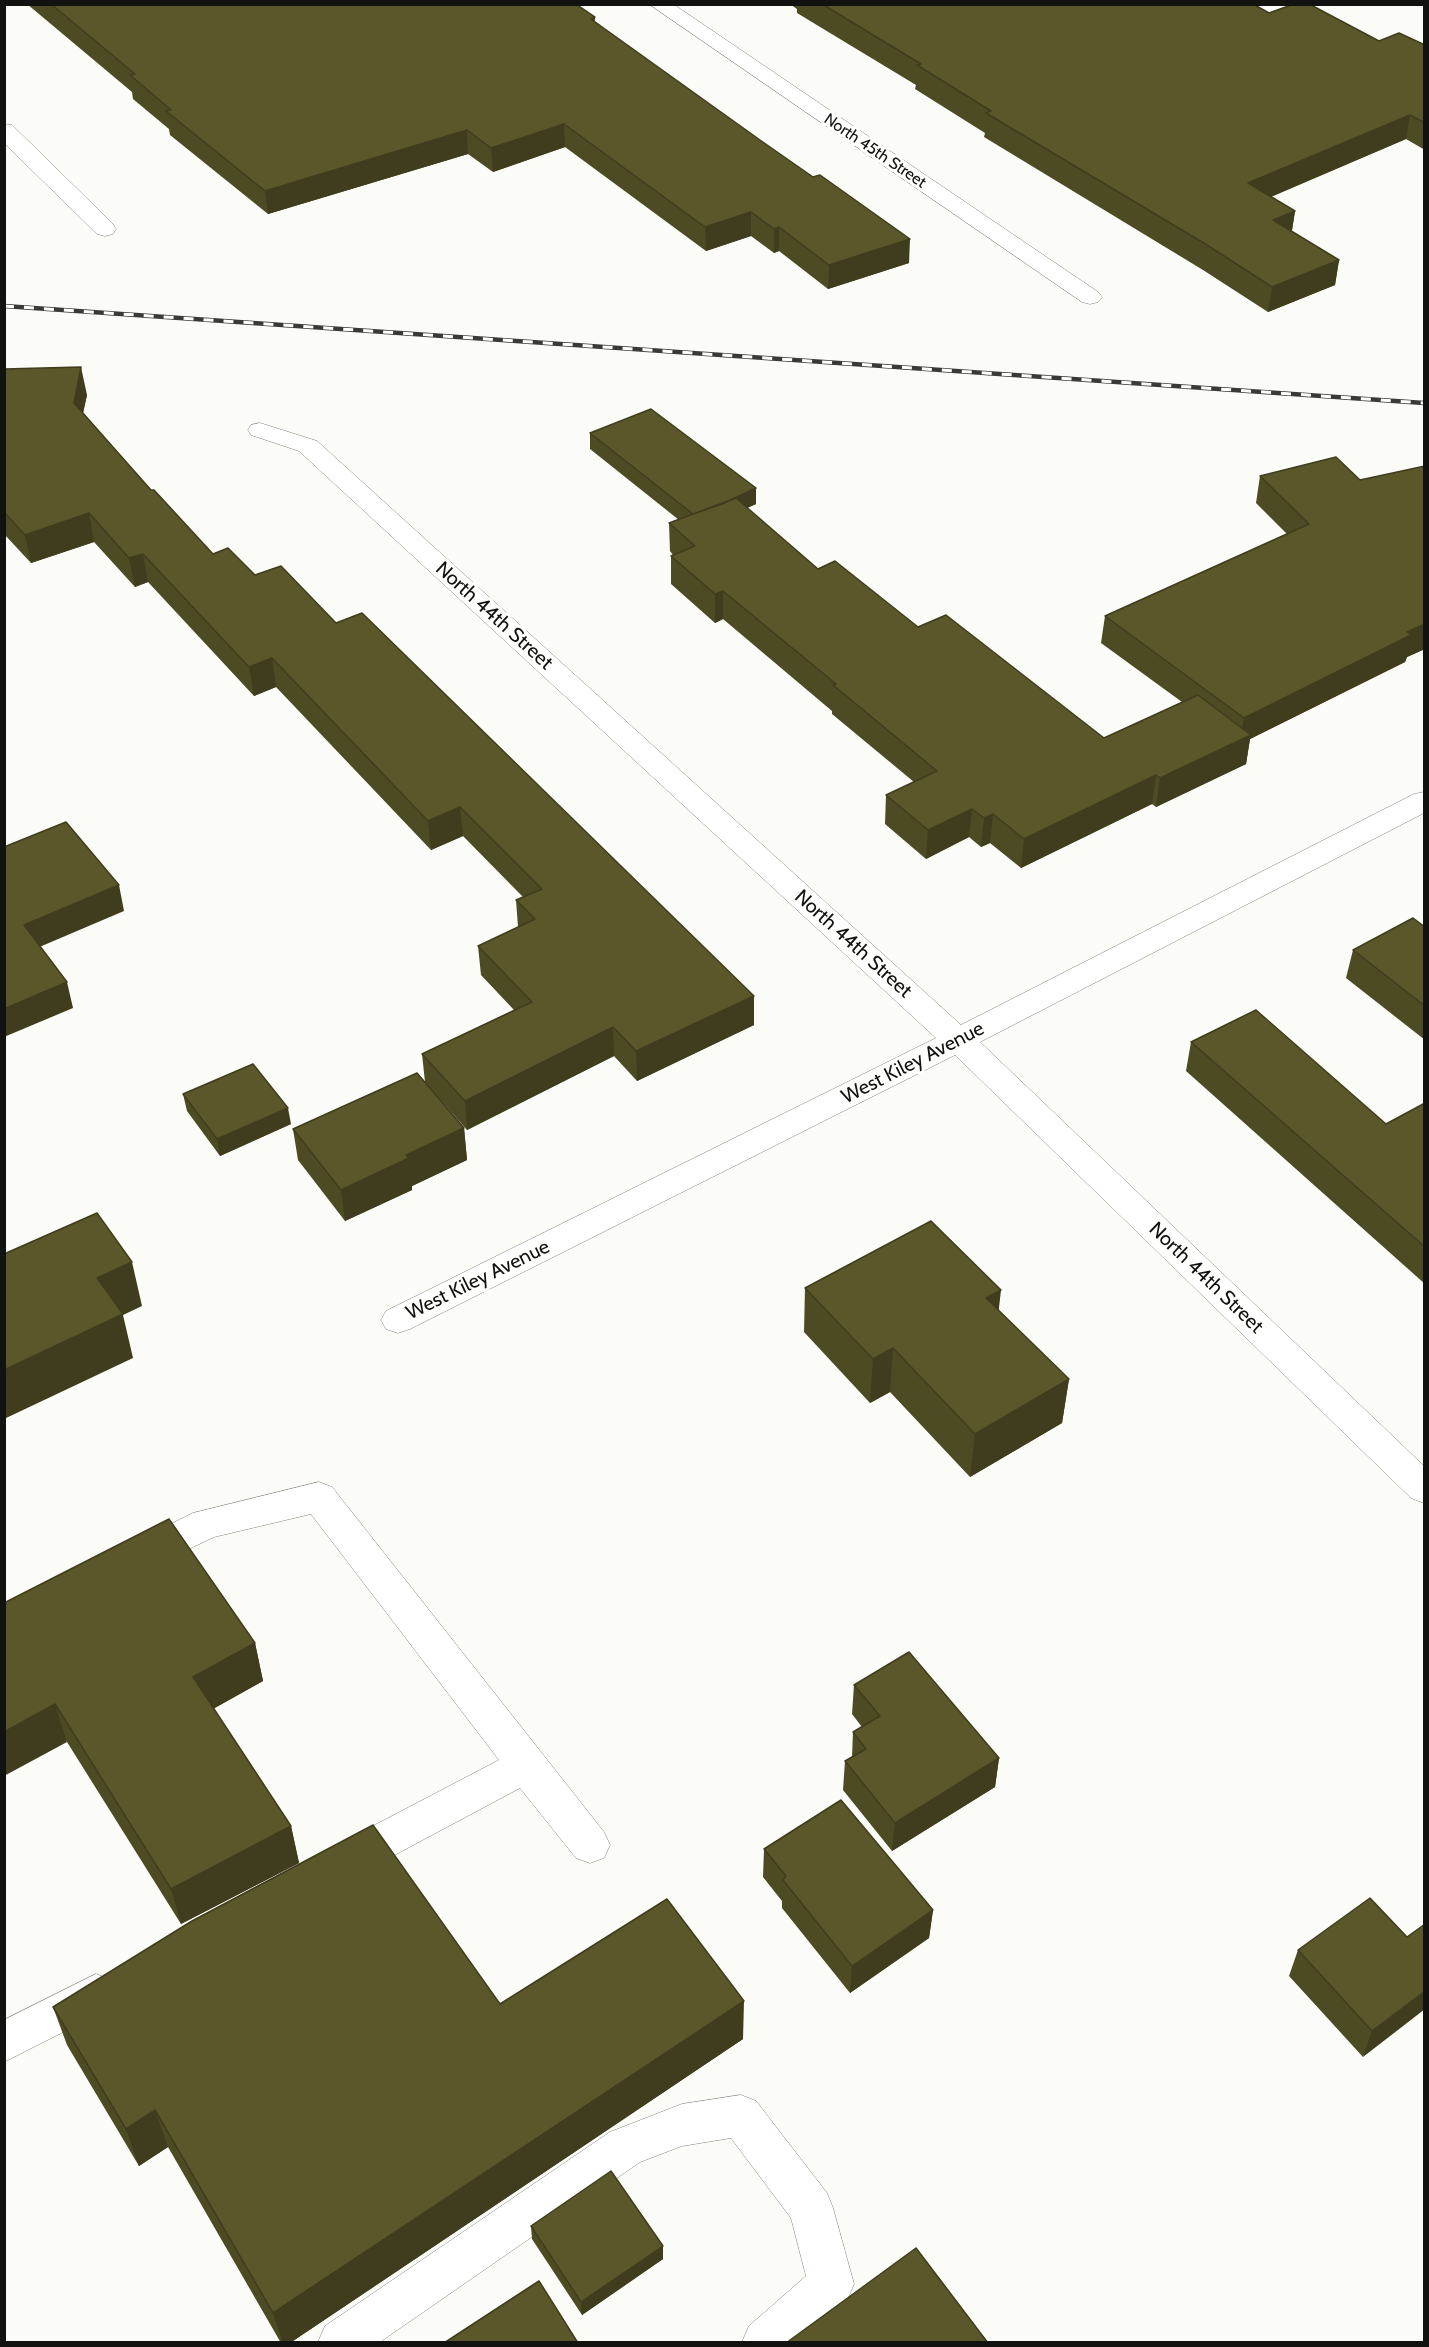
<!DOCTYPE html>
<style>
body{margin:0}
#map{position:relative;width:1429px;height:2347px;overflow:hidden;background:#fbfbf8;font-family:Cabin,sans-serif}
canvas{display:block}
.frame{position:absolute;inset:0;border:6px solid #121210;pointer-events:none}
</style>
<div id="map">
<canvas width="1429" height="2347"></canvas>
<div class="frame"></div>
</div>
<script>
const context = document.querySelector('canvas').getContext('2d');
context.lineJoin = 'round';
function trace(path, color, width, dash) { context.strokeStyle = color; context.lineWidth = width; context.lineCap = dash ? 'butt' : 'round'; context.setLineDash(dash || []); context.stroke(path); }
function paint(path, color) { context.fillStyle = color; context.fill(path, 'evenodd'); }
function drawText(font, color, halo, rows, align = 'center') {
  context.font = font + ' Cabin,sans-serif'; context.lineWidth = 6; context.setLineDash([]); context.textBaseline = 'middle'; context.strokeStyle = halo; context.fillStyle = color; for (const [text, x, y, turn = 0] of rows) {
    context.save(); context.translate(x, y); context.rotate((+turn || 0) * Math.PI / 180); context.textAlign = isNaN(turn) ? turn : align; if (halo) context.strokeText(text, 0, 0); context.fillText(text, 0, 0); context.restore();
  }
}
const minor = new Path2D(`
 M649 4H673L1098 292 1102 297 1098 302 1090 304 1082 302Z
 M4 124 12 125 113 224 116 229 113 234 105 236 97 234 4 143Z
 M260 423 317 441 961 1025 1414 794 1424 792V813L980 1042 1424 1466V1503L1411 1498 955 1055 410 1329 398 1333 386 1329 381 1320 386 1311 936 1038 299 451 251 435 248 430 251 425Z
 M319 1482 332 1487 604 1832 610 1845 604 1858 590 1863 576 1858 520 1788 359 1874 345 1879 331 1874 325 1861 331 1848 499 1760 311 1514 214 1537 142 1571 129 1567 123 1556 129 1545 193 1513Z
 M96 1974 111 1980 117 1994 111 2008 4 2062V2020Z
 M741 2095 756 2101 827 2193 833 2208 854 2284 847 2300 799 2342H742L749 2326 806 2276 791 2218 731 2138 682 2146 640 2162 380 2342H318L325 2326 610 2132 682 2104Z`);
const rail = new Path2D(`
 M4 306 1424 403`);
const wall = new Path2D(`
 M27 4H576L595 17V22L909 263 828 289 779 251 774 253 751 236 706 251 565 147 493 172 468 154 268 214 170 135 169 129 133 99 132 92Z
 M790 4H1253L1269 13 1379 41 1425 45V150L1406 139 1271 197 1295 211 1292 231 1339 260 1335 285 1268 312 1203 270 984 137 985 133 915 89 916 85 797 13V9Z
 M4 369 87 395 83 413 151 490 213 554 255 575 336 623 754 996V1025L637 1081 614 1056 467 1130 439 1098 464 1128 467 1160 412 1186V1190L345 1221 298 1160 293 1129 425 1082 422 1054 514 1010 481 975 478 946 518 927 516 900 523 897 463 836 431 850 276 687 254 696 148 582 135 587 94 542 31 563 4 534Z
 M590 433 756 504 747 508 818 569 918 627 1104 738 1182 702 1101 643 1105 616 1287 534 1256 503 1260 476 1360 480 1425 466V649L1407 657 1405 662 1250 739 1246 764 1156 807 1152 804 1021 868 990 843 981 847 969 837 926 859 885 824 886 795 914 782 832 714V711L723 619 715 623 671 584V556L673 555 670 551 669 523 679 520 590 449Z
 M1425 927V1040L1346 978 1353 950Z
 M1191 1042 1386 1124 1425 1103V1284L1186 1071Z
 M183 1094 291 1124 220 1156 187 1111Z
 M805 1288 998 1310 1069 1379 1062 1423 970 1477 890 1392 870 1403 804 1332Z
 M4 1603 255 1643 263 1681 213 1709 291 1826 299 1863 181 1924 67 1742Z
 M854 1685 999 1758 995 1787 892 1851 843 1790 845 1761 852 1757 853 1732 862 1727 852 1714Z
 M764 1849 933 1910 929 1938 850 1993 782 1908V1901L763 1877Z
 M1425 1924 1363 2057 1289 1976 1298 1950 1407 1937Z
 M500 2004 743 2039 290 2343H281L168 2147 139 2166 67 2045 53 2007Z
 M531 2226 663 2259 582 2315 532 2239Z`);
const shadedWall = new Path2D(`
 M1410 115 1406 139 1244 208 1248 183Z
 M564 124 565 147 493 172 491 148Z
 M467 130 468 154 268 214 265 191Z
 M1295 211 1291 236 1273 220Z
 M751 212V236L706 251 705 227Z
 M779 227V251L774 253V229Z
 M910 239 909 263 828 289 829 265Z
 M1339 260 1335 285 1268 312 1272 287Z
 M81 367 87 395 79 431 74 403Z
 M756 488V504L694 532V516Z
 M89 513 94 542 31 563 25 535Z
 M143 554 148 582 135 587 129 558Z
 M723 591V619L715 623V594Z
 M1425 624V649L1407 657 1405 662 1250 739 1246 764 1156 807 1160 778 1240 740 1244 718 1407 632Z
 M272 658 276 687 254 696 249 667Z
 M1156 775 1152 804 1021 868 1024 839Z
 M460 807 463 836 431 850 428 821Z
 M972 809 969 837 926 859 928 830Z
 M993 814 990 843 981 847 984 818Z
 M119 885 124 911 30 951 24 925Z
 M67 982 73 1008 4 1037V1009Z
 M754 996V1025L637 1081 636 1051Z
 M613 1027 614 1056 467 1130 465 1101Z
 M288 1108 291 1124 220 1156 217 1139Z
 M464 1128 467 1160 412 1186V1190L345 1221 341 1190 406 1155Z
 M132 1262 142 1306 123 1315 133 1358 4 1419V1370L97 1278Z
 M1001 1290 996 1334 986 1298Z
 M893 1348 890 1392 870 1403 873 1359Z
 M1069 1379 1062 1423 970 1477 975 1434Z
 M255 1643 263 1681 202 1715 193 1677Z
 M55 1704 67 1742 4 1776V1732Z
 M999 1758 995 1787 892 1851 895 1823Z
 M291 1826 299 1863 181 1924 171 1889Z
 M933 1910 929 1938 850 1993 852 1966Z
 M1425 1991V2009L1363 2057 1372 2031Z
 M744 2001 743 2039 290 2343H283L273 2313Z
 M155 2110 168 2147 139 2166 126 2129Z
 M663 2246V2259L582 2315 581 2302Z`);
const building = new Path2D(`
 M51 4H576L595 17 591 19 760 140 813 177 820 175 910 239 829 265 779 227 774 229 751 212 705 227 564 124 491 148 467 130 265 191 166 111 171 110 130 75 135 74Z
 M822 4H1253L1269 13 1294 4H1309L1379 41 1399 33 1425 45V123L1410 115 1248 183 1295 211 1273 220 1339 260 1272 287 1207 245 986 113 991 111 917 65 921 64Z
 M81 367 74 403 151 490H154L213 554 228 548 255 575 281 566 336 623 362 613 754 996 636 1051 613 1027 465 1101 422 1054 532 1002 478 946 535 919 516 900 542 889 460 807 428 821 272 658 249 667 143 554 129 558 89 513 25 535 4 512V369Z
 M651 409 756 488 722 504 693 514 590 433Z
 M1336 457 1360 480 1425 466V624L1407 632 1411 635 1244 718 1105 616 1309 524 1260 476Z
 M736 498 818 569 835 561 918 627 946 615 1104 738 1198 695 1251 735 1160 778 1156 775 1024 839 993 814 984 818 972 809 928 830 886 795 937 771 833 685 836 684 723 591 715 594 671 556 695 546 669 523Z
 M66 822 119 885 24 925 67 982 4 1009V847Z
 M1413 918 1425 927V1006L1353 950Z
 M1256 1010 1386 1124 1425 1103V1247L1191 1042Z
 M253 1064 288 1108 217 1139 183 1094Z
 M417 1073 464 1128 406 1155 409 1158 341 1190 293 1129Z
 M97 1213 132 1262 97 1278 123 1314 4 1370V1254Z
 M931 1221 1001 1290 986 1298 1069 1379 975 1434 893 1348 873 1359 805 1288Z
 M169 1519 255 1643 193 1677 291 1826 171 1889 55 1704 4 1732V1603Z
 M909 1652 999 1758 895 1823 845 1761 866 1749 853 1732 880 1716 854 1685Z
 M841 1800 933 1910 852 1966 783 1880 786 1876 764 1849Z
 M373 1825 500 2004 667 1899 744 2001 273 2313 155 2110 126 2129 53 2007 192 1921Z
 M1370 1898 1407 1937 1425 1924V1991L1372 2031 1298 1950Z
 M611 2171 663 2246 581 2302 531 2226Z
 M916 2248 988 2343H786Z
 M539 2281 578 2343H444Z`);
const farStreetnames = [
 ["North 45th Street",875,151,34]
];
const streetNames = [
 ["North 44th Street",494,616,42],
 ["North 44th Street",853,944,42],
 ["West Kiley Avenue",913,1063,-27],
 ["North 44th Street",1206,1278,44],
 ["West Kiley Avenue",478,1280,-26]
];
trace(minor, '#838380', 1);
paint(minor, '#fff');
trace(rail, '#393937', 4.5);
trace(rail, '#fffffe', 3, [10]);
paint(wall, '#4d4b24');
paint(shadedWall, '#3f3d1d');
paint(building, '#5a572a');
trace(building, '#3f3d1d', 1.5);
drawText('16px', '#121210', '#fffffe', farStreetnames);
drawText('20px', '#121210', '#fffffe', streetNames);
</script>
